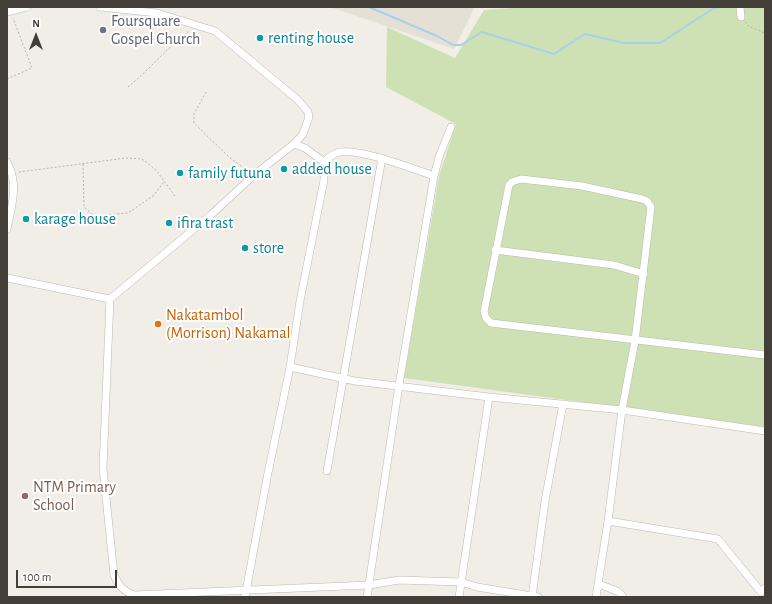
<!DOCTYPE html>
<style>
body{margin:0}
#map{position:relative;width:772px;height:604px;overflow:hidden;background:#f1eee7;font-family:"Alegreya Sans",sans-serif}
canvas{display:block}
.frame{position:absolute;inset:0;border:8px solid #433e37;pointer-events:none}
.north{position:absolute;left:16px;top:16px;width:40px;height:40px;-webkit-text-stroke:3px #fff;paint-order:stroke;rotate:0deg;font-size:11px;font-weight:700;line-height:16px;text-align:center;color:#433e37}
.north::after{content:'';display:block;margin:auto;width:14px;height:18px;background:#433e37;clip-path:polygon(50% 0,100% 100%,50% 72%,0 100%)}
.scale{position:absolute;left:16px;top:570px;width:101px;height:18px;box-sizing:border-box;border:2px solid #433e37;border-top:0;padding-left:5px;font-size:12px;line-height:14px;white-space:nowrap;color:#433e37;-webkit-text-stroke:3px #fff;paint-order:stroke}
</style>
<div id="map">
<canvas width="772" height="604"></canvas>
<div class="frame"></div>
<div class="north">N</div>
<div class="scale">100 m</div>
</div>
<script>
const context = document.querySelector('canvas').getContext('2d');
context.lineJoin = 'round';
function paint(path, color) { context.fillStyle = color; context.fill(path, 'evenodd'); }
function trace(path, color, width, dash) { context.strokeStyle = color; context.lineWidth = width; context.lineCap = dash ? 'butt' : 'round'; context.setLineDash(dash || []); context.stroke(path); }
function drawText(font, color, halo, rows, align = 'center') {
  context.font = font + ' "Alegreya Sans",sans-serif'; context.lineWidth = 4; context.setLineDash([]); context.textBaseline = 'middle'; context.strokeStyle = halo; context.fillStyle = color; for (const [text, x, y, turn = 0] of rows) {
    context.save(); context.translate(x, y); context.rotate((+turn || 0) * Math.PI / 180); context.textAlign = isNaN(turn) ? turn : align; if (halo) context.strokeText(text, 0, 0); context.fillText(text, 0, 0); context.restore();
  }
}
const residential = new Path2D(`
 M330 7H475L454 49Z`);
const green = new Path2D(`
 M527 7H765V427L404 378 439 176 456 124 386 87 387 27 455 58 484 10Z`);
const stream = new Path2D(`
 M369 7 437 36 453 45H461L482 32 554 54 585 34 624 43H660L714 8 723 7`);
const path = new Path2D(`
 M745 22 750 27 765 33
 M7 79 32 68 13 18
 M128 87C149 70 167 48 189 31
 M206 92 194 114V123L229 157 248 171
 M83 164 84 207 94 216 128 213 153 196 164 182
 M19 172 126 158 142 159 156 170 175 196`);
const minor = new Path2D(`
 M740 7 741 17
 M7 12 27 7
 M7 162C19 184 12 205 7 229
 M324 162C327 159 332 155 336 153 356 146 414 169 434 176
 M495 250 614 265 644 274
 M7 278 110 299 212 214 254 175 294 144 303 134 309 117 308 112 298 100 215 31 157 13 100 7
 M110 299 103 468 114 575C119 586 123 591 134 595L369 585 399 580 461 582 477 587 538 597
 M290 367 300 301 324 180V162L305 148 294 144
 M327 471 382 158
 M608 521 718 539 761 592 765 588
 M599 584 619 592 623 597
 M245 597 267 478 290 367 355 381 489 397 622 410 765 431
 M367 597 399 385 434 176 439 157 451 127
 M459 597 489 397
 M532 597 545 501 563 404
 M596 597 608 521 622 410 635 341 651 207 647 201 642 199 582 186 521 179 512 182 509 185 484 312 486 318 491 323 765 355`);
const markers = [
 [103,30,4,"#6b7280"],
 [260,38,4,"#0f9aa8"],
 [284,169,4,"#0f9aa8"],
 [180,173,4,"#0f9aa8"],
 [26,219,4,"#0f9aa8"],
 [169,223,4,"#0f9aa8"],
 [245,248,4,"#0f9aa8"],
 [158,324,4,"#e8710a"],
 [25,496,4,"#8d6e63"]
];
const worshipNames = [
 ["Foursquare",111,21],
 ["Gospel Church",111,39]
];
const cultureNames = [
 ["renting house",268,38],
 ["added house",292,169],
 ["family futuna",188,173],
 ["karage house",34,219],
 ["ifira trast",177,223],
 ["store",253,248]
];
const foodNames = [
 ["Nakatambol",166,315],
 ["(Morrison) Nakamal",166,333]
];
const educationNames = [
 ["NTM Primary",33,487],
 ["School",33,505]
];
paint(residential, '#e4e0d6');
paint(green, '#cee1b4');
trace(stream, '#aacfe7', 2);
trace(minor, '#beb8ae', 8);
trace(path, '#bbb09e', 1, [2, 2]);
trace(minor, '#fff', 7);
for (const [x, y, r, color] of markers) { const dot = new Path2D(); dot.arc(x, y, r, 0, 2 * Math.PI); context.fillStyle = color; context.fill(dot); trace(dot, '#fff', 1.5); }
drawText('16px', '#5b616d', '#fff', worshipNames, 'left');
drawText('16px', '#0d838f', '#fff', cultureNames, 'left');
drawText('16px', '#c56008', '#fff', foodNames, 'left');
drawText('16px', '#785e54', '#fff', educationNames, 'left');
</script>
